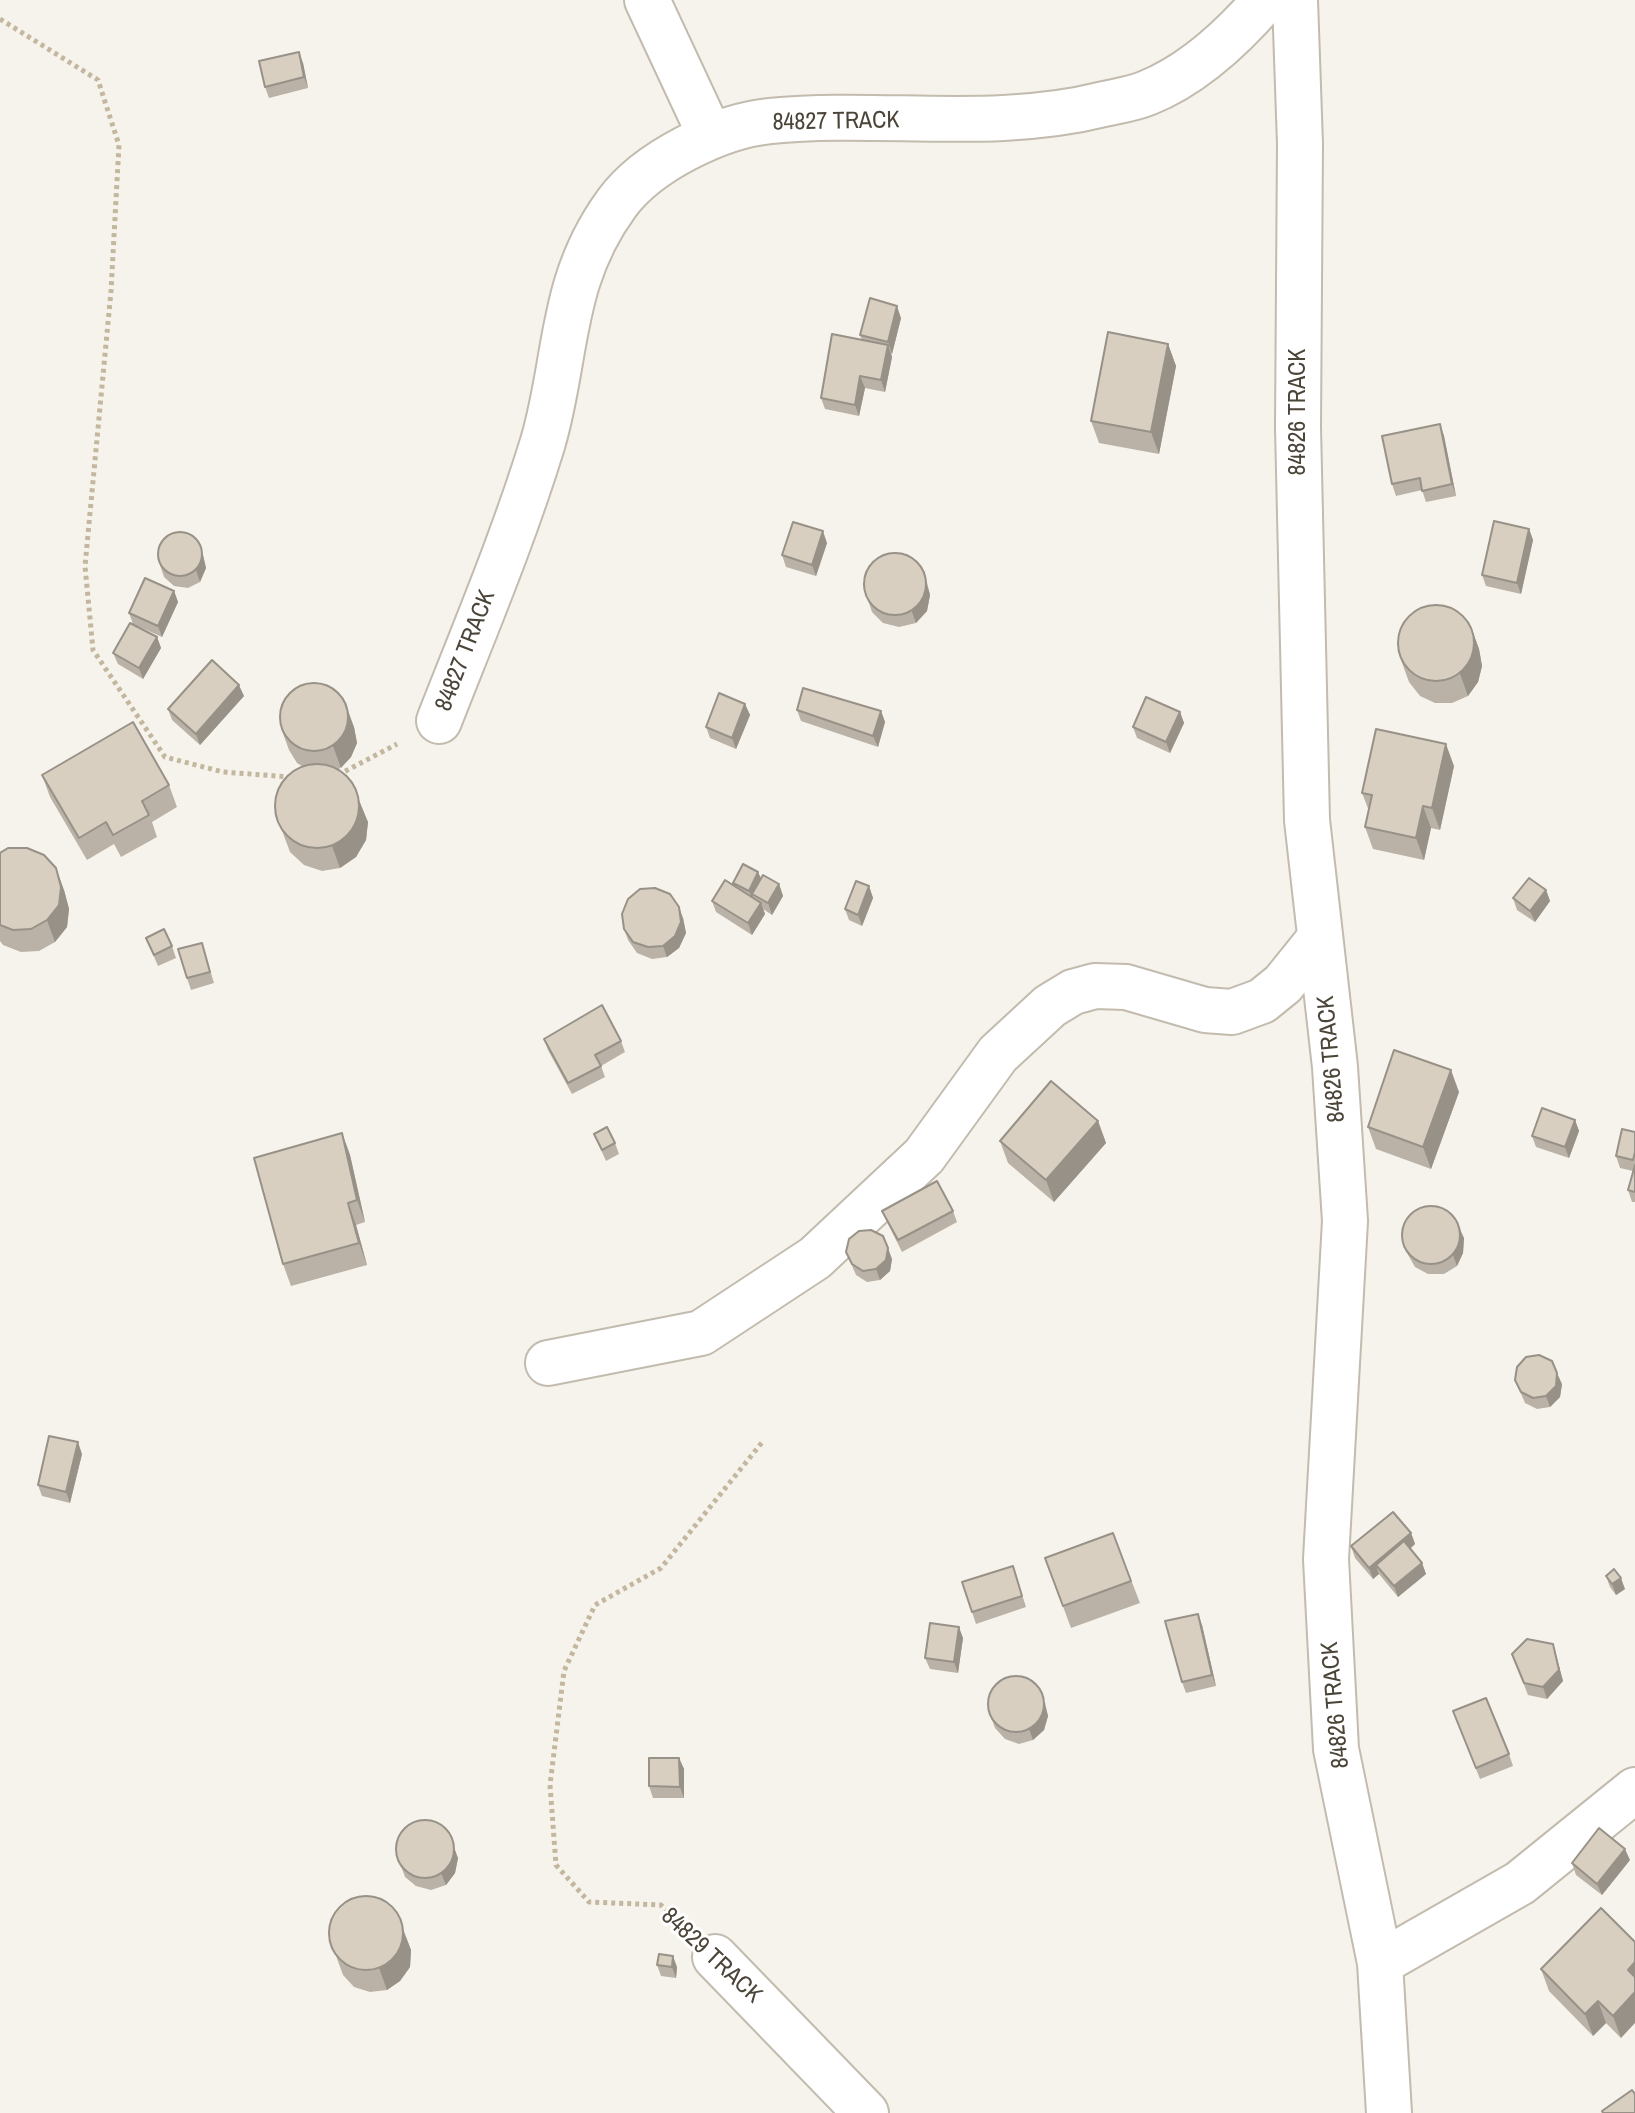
<!DOCTYPE html>
<style>
body{margin:0}
canvas{display:block;background:#f6f3ec}
</style>
<canvas width="1635" height="2113"></canvas>
<script>
const context = document.querySelector('canvas').getContext('2d');
context.lineJoin = 'round';
function trace(path, color, width, dash) { context.strokeStyle = color; context.lineWidth = width; context.lineCap = dash ? 'butt' : 'round'; context.setLineDash(dash || []); context.stroke(path); }
function paint(path, color) { context.fillStyle = color; context.fill(path, 'evenodd'); }
function drawText(font, color, halo, rows, align = 'center') {
  context.font = font + ' "Archivo Narrow",sans-serif'; context.lineWidth = 6; context.setLineDash([]); context.textBaseline = 'middle'; context.strokeStyle = halo; context.fillStyle = color; for (const [text, x, y, turn = 0] of rows) {
    context.save(); context.translate(x, y); context.rotate((+turn || 0) * Math.PI / 180); context.textAlign = isNaN(turn) ? turn : align; if (halo) context.strokeText(text, 0, 0); context.fillText(text, 0, 0); context.restore();
  }
}
const path = new Path2D(`
 M0 19 98 80 119 145 111 291 85 566 93 650 165 757 223 772 290 777
 M338 775 397 744
 M680 1923 661 1905 589 1902 556 1865 550 1785 564 1671 595 1605 661 1568 764 1440`);
const minor = new Path2D(`
 M647 0 710 135
 M1295 0 1300 144 1298 427 1307 820 1335 1067 1345 1221 1326 1559 1336 1749 1380 1963 1389 2113
 M439 721C475 629 514 537 543 442 568 356 559 282 617 203 647 162 719 126 770 121 882 110 993 132 1104 104 1117 101 1133 99 1147 93 1192 75 1233 37 1265 0
 M548 1363 701 1333 815 1258 924 1156 998 1054 1050 1006 1073 992 1095 986 1126 987 1205 1010 1232 1012 1262 1001 1283 984 1320 938
 M715 1957 866 2113
 M1380 1963 1520 1883 1635 1790`);
const wall = new Path2D(`
 M303 63 308 88 269 98 265 87Z
 M901 318 892 354 891 353 892 357 885 392 865 388 859 416 825 409 821 398 862 340 860 335Z
 M1168 344 1176 366 1159 454 1099 443 1091 421Z
 M1440 424 1444 436 1456 496 1426 502 1422 490 1396 496 1392 484Z
 M1529 529 1533 540 1521 594 1486 586 1482 575Z
 M827 543 816 576 786 567 782 555Z
 M203 555 206 568 200 582 188 588 174 586 164 577 160 565Z
 M926 578 930 595 927 611 916 623 899 627 883 623 872 612 863 585Z
 M174 591 178 602 162 637 133 624 129 613Z
 M1471 627 1479 649 1482 666 1478 682 1468 696 1452 703H1435L1420 696 1409 682 1401 660Z
 M157 637 161 648 143 679 118 664 113 653Z
 M244 696 200 745 172 720 168 709Z
 M745 704 750 715 736 749 710 738 706 727Z
 M797 710 881 711 885 722 878 747 801 721Z
 M1180 712 1184 723 1170 753 1137 738 1133 727Z
 M354 727 357 743 351 757 339 769 368 822 366 840 356 857 340 868 322 871 304 865 290 852 275 812 302 766 297 763 289 750 281 728Z
 M1454 766 1440 830 1431 828 1424 860 1373 849 1365 827 1369 811 1362 793Z
 M42 775 169 785 177 807 152 822 157 837 121 857 114 844 87 860 50 797Z
 M0 853 64 890 69 909 67 927 55 942 39 951 21 952 3 945 0 941Z
 M758 872 761 878 779 884 783 896 772 915 763 909 765 914 752 935 716 912 712 901 733 885V883Z
 M869 886 873 898 862 926 849 920 845 909Z
 M1546 890 1550 901 1535 922 1517 910 1513 898Z
 M683 918 686 933 679 948 667 957 652 959 637 953 628 940 624 929Z
 M146 938 172 946 176 958 158 966Z
 M202 943 214 983 191 990 187 978Z
 M544 1039 621 1041 625 1052 601 1066 605 1077 572 1094 548 1050Z
 M1459 1092 1431 1169 1376 1149 1368 1127Z
 M1575 1120 1579 1131 1569 1158 1536 1147 1532 1136Z
 M1098 1121 1106 1143 1054 1202 1008 1163 1000 1141Z
 M1635 1132V1202H1632L1628 1190 1633 1171 1620 1168 1616 1156Z
 M342 1133 350 1155 365 1222 356 1225 367 1265 291 1286 283 1264Z
 M594 1134 615 1143 619 1154 606 1161Z
 M882 1211H953L957 1222 902 1252 887 1222Z
 M1464 1238 1463 1253 1457 1266 1444 1274H1428L1415 1267 1407 1253 1403 1242Z
 M846 1252 892 1259 890 1271 880 1280 867 1282 856 1275Z
 M1515 1380 1562 1384 1560 1397 1550 1407 1537 1409 1525 1403Z
 M82 1454 70 1503 42 1496 38 1485Z
 M1113 1533 1140 1603 1071 1628 1045 1558Z
 M1411 1533 1415 1544 1410 1549 1422 1563 1426 1574 1398 1597 1379 1574 1373 1579 1355 1558 1351 1546Z
 M1013 1566 1026 1607 976 1624 962 1582Z
 M1606 1576 1625 1589 1616 1595 1610 1587Z
 M1202 1625 1216 1686 1186 1693 1182 1682Z
 M963 1638 958 1673 930 1669 925 1658Z
 M1553 1644 1563 1681 1547 1699 1528 1695 1512 1654Z
 M1045 1702 1048 1716 1044 1730 1033 1740 1019 1744 1005 1739 995 1728 991 1717Z
 M1453 1711 1509 1754 1513 1766 1480 1779Z
 M679 1758 684 1769V1798H653L649 1786Z
 M396 1852 458 1858 455 1873 446 1885 431 1890 416 1886 405 1877Z
 M1630 1860 1602 1895 1576 1875 1572 1863Z
 M405 1935 411 1950 410 1967 400 1981 387 1990 370 1992 354 1987 343 1975 335 1953Z
 M1635 1942 1621 2038 1606 2023 1593 2036 1549 1991 1541 1969Z
 M657 1965 677 1967 676 1978 661 1976Z`);
const shadedWall = new Path2D(`
 M299 52 303 63 308 88 304 77Z
 M897 306 901 318 892 354 888 342Z
 M1168 344 1176 366 1159 454 1151 432Z
 M888 345 892 357 885 392 881 380Z
 M860 376 865 388 859 416 855 405Z
 M1440 424 1444 436 1456 496 1452 484Z
 M1529 529 1533 540 1521 594 1517 583Z
 M823 531 827 543 816 576 812 565Z
 M199 544 203 555 206 568 200 582 196 570Z
 M922 567 930 595 927 611 916 623 912 612Z
 M174 591 178 602 162 637 158 626Z
 M1471 627 1479 649 1482 666 1478 682 1468 696 1460 674Z
 M157 637 161 648 143 679 139 668Z
 M239 685 244 696 200 745 196 734Z
 M745 704 750 715 736 749 732 738Z
 M346 705 354 727 357 743 351 757 341 768 333 746Z
 M881 711 885 722 878 747 873 736Z
 M1180 712 1184 723 1170 753 1166 742Z
 M1446 744 1454 766 1440 830 1432 808Z
 M359 800 368 822 366 840 356 857 340 868 332 846Z
 M1423 806 1431 828 1424 860 1416 838Z
 M56 868 64 890 69 909 67 927 55 942 47 920Z
 M758 872 763 884 752 894 754 900 753 902 749 891Z
 M779 884 783 896 772 915 768 903Z
 M869 886 873 898 862 926 858 915Z
 M1546 890 1550 901 1535 922 1530 911Z
 M761 903 765 914 752 935 748 923Z
 M679 907 683 918 686 933 679 948 667 957 663 946Z
 M1451 1070 1459 1092 1431 1169 1423 1147Z
 M1575 1120 1579 1131 1569 1158 1565 1147Z
 M1098 1121 1106 1143 1054 1202 1046 1180Z
 M342 1133 350 1155 365 1222 357 1200Z
 M348 1203 356 1225 367 1265 359 1243Z
 M1459 1227 1464 1238 1463 1253 1457 1266 1453 1255Z
 M888 1248 892 1259 890 1271 880 1280 876 1269Z
 M1557 1373 1562 1384 1560 1397 1550 1407 1546 1396Z
 M78 1442 82 1454 70 1503 66 1492Z
 M1411 1533 1415 1544 1382 1572 1376 1565 1379 1574 1373 1579 1369 1568Z
 M1422 1563 1426 1574 1398 1597 1394 1586Z
 M1621 1578 1625 1589 1616 1595 1612 1584Z
 M1198 1614 1202 1625 1216 1686 1212 1675Z
 M959 1627 963 1638 958 1673 954 1662Z
 M1553 1644 1563 1681 1547 1699 1543 1687Z
 M1041 1691 1048 1716 1044 1730 1033 1740 1029 1729Z
 M679 1758 684 1769V1798L680 1787Z
 M454 1847 458 1858 455 1873 446 1885 441 1873Z
 M1625 1849 1630 1860 1602 1895 1597 1884Z
 M397 1913 411 1950 410 1967 400 1981 387 1990 379 1968Z
 M673 1956 677 1967 676 1978 672 1967Z
 M1635 1962V1990L1628 1970Z
 M1635 1992V2023L1621 2038 1613 2016Z
 M1598 2001 1606 2023 1593 2036 1585 2014Z`);
const building = new Path2D(`
 M299 52 304 77 265 87 259 61Z
 M870 298 897 306 888 342 860 335Z
 M1108 332 1168 344 1151 432 1091 421Z
 M832 334 888 345 881 380 860 376 855 405 821 398Z
 M1440 424 1452 484 1422 491 1420 478 1392 484 1382 436Z
 M1494 521 1529 529 1517 583 1482 575Z
 M793 522 823 531 812 565 782 555Z
 M158 554a22 22 0 1 1 44 0a22 22 0 1 1-44 0Z
 M864 584a31 31 0 1 1 62 0a31 31 0 1 1-62 0Z
 M145 578 174 591 158 626 129 613Z
 M1398 643a38 38 0 1 1 76 0a38 38 0 1 1-76 0Z
 M130 623 157 637 139 668 113 653Z
 M212 660 239 685 196 734 168 709Z
 M280 717a34 34 0 1 1 68 0a34 34 0 1 1-68 0Z
 M803 688 881 711 873 736 797 710Z
 M719 693 745 704 732 738 706 727Z
 M1146 697 1180 712 1166 742 1133 727Z
 M133 722 169 785 142 801 149 815 113 835 106 822 79 838 42 775Z
 M1376 729 1446 744 1432 808 1423 806 1416 838 1365 827 1372 795 1362 793Z
 M275 806a42 42 0 1 1 84 0a42 42 0 1 1-84 0Z
 M8 848H27L44 855 56 868 61 887 59 905 47 920 31 929 13 930 0 925V853Z
 M743 864 758 872 749 891 733 883Z
 M763 875 779 884 768 903 752 894Z
 M1529 878 1546 890 1530 911 1513 898Z
 M725 880 761 903 748 923 712 901Z
 M856 881 869 886 858 915 845 909Z
 M655 888 670 894 679 907 681 922 675 936 663 946 648 947 633 942 624 929 622 914 628 899 640 889Z
 M164 929 172 946 154 955 146 938Z
 M202 943 210 972 187 978 178 949Z
 M602 1005 621 1041 595 1055 601 1066 568 1083 544 1039Z
 M1394 1050 1451 1070 1423 1147 1368 1127Z
 M1051 1081 1098 1121 1046 1180 1000 1141Z
 M1542 1108 1575 1120 1565 1147 1532 1136Z
 M607 1127 615 1143 602 1150 594 1134Z
 M1622 1129 1635 1132V1152L1633 1160 1616 1156Z
 M342 1133 357 1200 348 1203 359 1243 283 1264 254 1158Z
 M1635 1165V1192L1628 1190Z
 M937 1181 953 1211 898 1240 882 1211Z
 M1402 1235a29 29 0 1 1 58 0a29 29 0 1 1-58 0Z
 M871 1230 883 1236 888 1248 886 1260 876 1269 863 1271 852 1264 846 1252 849 1239 859 1231Z
 M1539 1355 1552 1361 1557 1373 1556 1386 1546 1396 1533 1398 1521 1392 1515 1380 1517 1367 1526 1357Z
 M49 1436 78 1442 66 1492 38 1485Z
 M1393 1512 1411 1533 1369 1568 1351 1546Z
 M1113 1533 1131 1581 1063 1606 1045 1558Z
 M1404 1541 1422 1563 1394 1586 1376 1565Z
 M1013 1566 1022 1596 972 1612 962 1582Z
 M1614 1569 1621 1578 1612 1584 1606 1576Z
 M1198 1614 1212 1675 1182 1682 1165 1621Z
 M930 1623 959 1627 954 1662 925 1658Z
 M1527 1639 1553 1644 1559 1670 1543 1687 1524 1683 1512 1654Z
 M988 1704a28 28 0 1 1 56 0a28 28 0 1 1-56 0Z
 M1486 1698 1509 1754 1476 1768 1453 1711Z
 M649 1758H679L680 1787 649 1786Z
 M396 1849a29 29 0 1 1 58 0a29 29 0 1 1-58 0Z
 M1599 1828 1625 1849 1597 1884 1572 1863Z
 M329 1933a37 37 0 1 1 74 0a37 37 0 1 1-74 0Z
 M1601 1908 1635 1942V1962L1628 1970 1635 1977V1992L1613 2016 1598 2001 1585 2014 1541 1969Z
 M659 1954 673 1956 672 1967 657 1965Z
 M1632 2090 1635 2094V2113H1603L1602 2111Z`);
const streetNames = [
 ["84827 TRACK",836,122,-1],
 ["84826 TRACK",1299,412,-90],
 ["84827 TRACK",466,651,-69],
 ["84826 TRACK",1332,1059,-95],
 ["84826 TRACK",1336,1705,-95],
 ["84829 TRACK",711,1956,43]
];
trace(minor, '#c2bbae', 48);
trace(path, '#c4b79f', 5, [4, 4]);
trace(minor, '#fff', 44);
paint(wall, '#bab2a6');
paint(shadedWall, '#979187');
paint(building, '#d8cfc1');
trace(building, '#979187', 2);
drawText('24px', '#4b4439', '#fff', streetNames);
</script>
